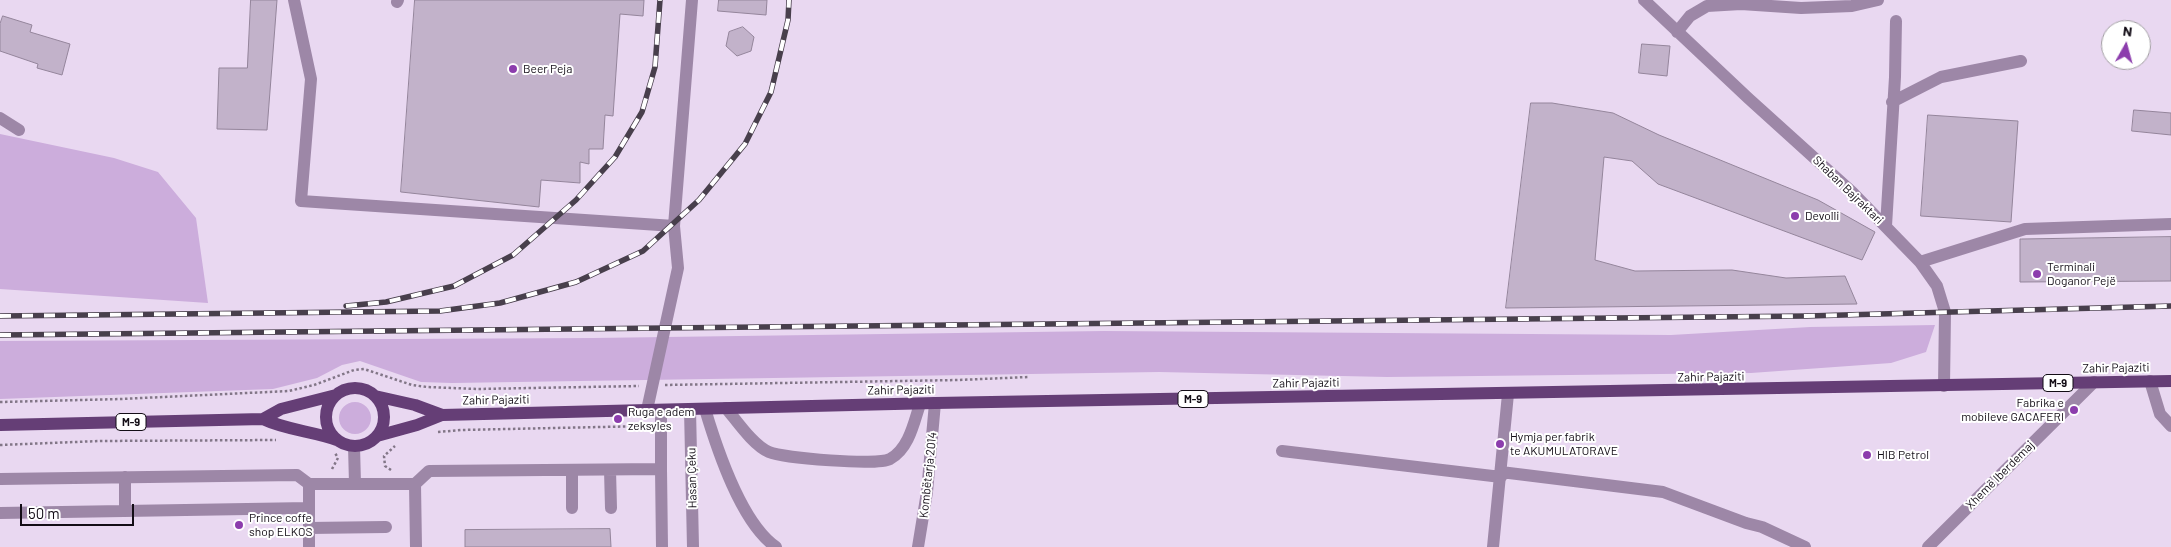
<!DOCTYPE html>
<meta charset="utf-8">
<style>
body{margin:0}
#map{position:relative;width:2171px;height:547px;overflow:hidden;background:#e9d8f1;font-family:Barlow,sans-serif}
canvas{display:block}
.north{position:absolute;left:2101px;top:20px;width:50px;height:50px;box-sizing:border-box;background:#fff;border:1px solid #a19ea2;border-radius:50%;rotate:7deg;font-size:14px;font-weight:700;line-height:20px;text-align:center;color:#130d16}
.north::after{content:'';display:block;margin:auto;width:18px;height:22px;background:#8c3dad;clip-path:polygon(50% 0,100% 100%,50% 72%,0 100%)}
.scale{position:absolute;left:20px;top:504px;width:114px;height:22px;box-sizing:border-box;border:2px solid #130d16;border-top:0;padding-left:6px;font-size:15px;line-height:18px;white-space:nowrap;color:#130d16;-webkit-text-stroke:4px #fff;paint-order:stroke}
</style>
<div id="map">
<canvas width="2171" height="547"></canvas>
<div class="north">N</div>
<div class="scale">50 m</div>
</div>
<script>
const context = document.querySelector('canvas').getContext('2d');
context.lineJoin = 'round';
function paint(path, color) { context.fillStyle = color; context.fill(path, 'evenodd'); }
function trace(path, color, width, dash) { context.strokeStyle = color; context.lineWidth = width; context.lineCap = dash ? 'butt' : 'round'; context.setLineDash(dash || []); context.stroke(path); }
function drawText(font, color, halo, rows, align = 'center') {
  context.font = font + ' Barlow,sans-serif'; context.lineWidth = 4; context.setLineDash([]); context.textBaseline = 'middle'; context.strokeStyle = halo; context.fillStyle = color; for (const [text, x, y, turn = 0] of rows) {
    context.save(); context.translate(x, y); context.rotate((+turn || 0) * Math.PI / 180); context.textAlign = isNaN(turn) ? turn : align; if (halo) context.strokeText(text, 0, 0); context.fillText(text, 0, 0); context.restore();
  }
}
const green = new Path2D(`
 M0 134 114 158 158 172 196 218 208 303 0 289Z
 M1935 325 1926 352 1891 363 1751 373 1387 377 1159 372 452 383 421 382 360 361 342 365 317 378 273 389 0 399V341L593 338 1104 331 1671 335 1810 327Z
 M339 418a16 16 0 1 1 32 0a16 16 0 1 1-32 0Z`);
const building = new Path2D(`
 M251 0H277L267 130 217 129 219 68H247Z
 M415 0H644L643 16 620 14 613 116 605 115 603 149H589V164L580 162V183L541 180 539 207 401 192Z
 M719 0H767L766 15 718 11Z
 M3 16 32 25 30 32 70 44 62 75 37 68 38 64 0 51V24Z
 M743 27 754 37 751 51 737 56 726 46 729 32Z
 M1642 44 1670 46 1667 76 1639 73Z
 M1531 103H1552L1613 113 1659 135 1818 200 1875 232 1862 260 1658 184 1632 161 1604 157 1595 260 1635 271 1732 270 1786 278 1845 276 1857 304 1506 308Z
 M2134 110 2171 113V135L2132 131Z
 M1928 115 2018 121 2011 222 1921 216Z
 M2171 237V281L2020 282V239H2021Z
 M610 529 611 547H465V530Z`);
const path = new Path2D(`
 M665 385 958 380 1028 377
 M0 402 121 399 289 391 314 385 354 370 364 369 412 385 427 387 478 389 639 386
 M438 432 461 430 647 426
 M0 445 100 441 276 440
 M332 469 338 458 335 453
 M391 470 385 466 384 456 395 446`);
const minor = new Path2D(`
 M294 0 311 79 301 201 674 226 692 0
 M1644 0 1748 98 1852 192 1920 262 1937 286 1945 312 1944 386
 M397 2 398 0
 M1677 32 1690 16 1707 6 1741 4 1801 8 1852 6 1878 0
 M1892 102 1941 77 2021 61
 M0 118 19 130
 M1886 226 1895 77 1896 21
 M1920 262 2025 229 2171 224
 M2150 381 2160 414 2171 426
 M726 408C737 421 753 445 769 452 783 458 878 466 890 459 909 449 914 422 920 404
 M690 409 693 547
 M705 409C717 449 741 523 776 547
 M647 410 678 268 674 226
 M661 410V469
 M354 446 355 484
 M1282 451 1501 477
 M572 470V508
 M610 470 611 508
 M1501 472 1663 492 1746 523 1762 527 1805 547
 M125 477V511
 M0 479 297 475 309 484
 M415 484 416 547
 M0 513 309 508
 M309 528 386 527
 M309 547V484H415L429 471 661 469 662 547
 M918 547 927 492 935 403
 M1493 547 1508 394
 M1928 547 2094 382`);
const major = new Path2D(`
 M326 417a29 29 0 1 1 58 0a29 29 0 1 1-58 0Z
 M375 396 415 405 442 415 935 403 2171 381
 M263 419C286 430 312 431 337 440
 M0 425 263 419 281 409 336 395
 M377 436 417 425 442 415`);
const rail = new Path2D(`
 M346 306 386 302 454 286 513 255 576 200 615 157 642 112 655 67 660 0
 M0 316 440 311 500 303 576 282 643 251 699 200 745 144 771 92 788 20 789 0
 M0 335 1807 316 2171 306`);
const markers = [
 [513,69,5,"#8c3dad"],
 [1795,216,5,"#8c3dad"],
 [2037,274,5,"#8c3dad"],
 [2074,410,5,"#8c3dad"],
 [618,419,5,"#8c3dad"],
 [1500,444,5,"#8c3dad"],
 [1867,455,5,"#8c3dad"],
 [239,525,5,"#8c3dad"]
];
const shields = [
 [2058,383,30],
 [1193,399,30],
 [131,422,30]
];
const shieldNames = [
 ["M-9",2058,383],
 ["M-9",1193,399],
 ["M-9",131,422]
];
const poiNames = [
 ["Beer Peja",523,69],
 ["Devolli",1805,216],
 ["Terminali",2047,267],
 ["Doganor Pejë",2047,281],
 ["Fabrika e",2064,403,"right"],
 ["mobileve GACAFERI",2064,417,"right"],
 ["Ruga e adem",628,412],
 ["zeksyles",628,426],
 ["Hymja per fabrik",1510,437],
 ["te AKUMULATORAVE",1510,451],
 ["HIB Petrol",1877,455],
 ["Prince coffe",249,518],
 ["shop ELKOS",249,532]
];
const streetNames = [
 ["Shaban Bajraktari",1848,190,44],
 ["Zahir Pajaziti",2116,368,-1],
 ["Zahir Pajaziti",1711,377,-1],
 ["Zahir Pajaziti",1306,383,-1],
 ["Zahir Pajaziti",901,390,-1],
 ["Zahir Pajaziti",496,400,-1],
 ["Kombëtarja 2014",928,475,-84],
 ["Xhemë Iberdemaj",2000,475,-45],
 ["Hasan Çeku",692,478,-91]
];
paint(green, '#ccaddc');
paint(building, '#c2b2ca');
trace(building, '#94859b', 1);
trace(path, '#827687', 2.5, [2.5, 2.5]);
trace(minor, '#9d87a7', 12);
trace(major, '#653e76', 12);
trace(rail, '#483f4c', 5.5);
trace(rail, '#fff', 4, [11]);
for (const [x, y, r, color] of markers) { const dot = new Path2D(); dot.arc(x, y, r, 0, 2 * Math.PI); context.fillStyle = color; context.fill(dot); trace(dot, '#fff', 2); }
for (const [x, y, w] of shields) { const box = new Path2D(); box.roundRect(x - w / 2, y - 8.5, w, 17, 4); context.fillStyle = '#fff'; context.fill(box); trace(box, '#130d16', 1); }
drawText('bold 11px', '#130d16', null, shieldNames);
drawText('12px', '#130d16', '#fff', poiNames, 'left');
drawText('12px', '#130d16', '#fff', streetNames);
</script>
